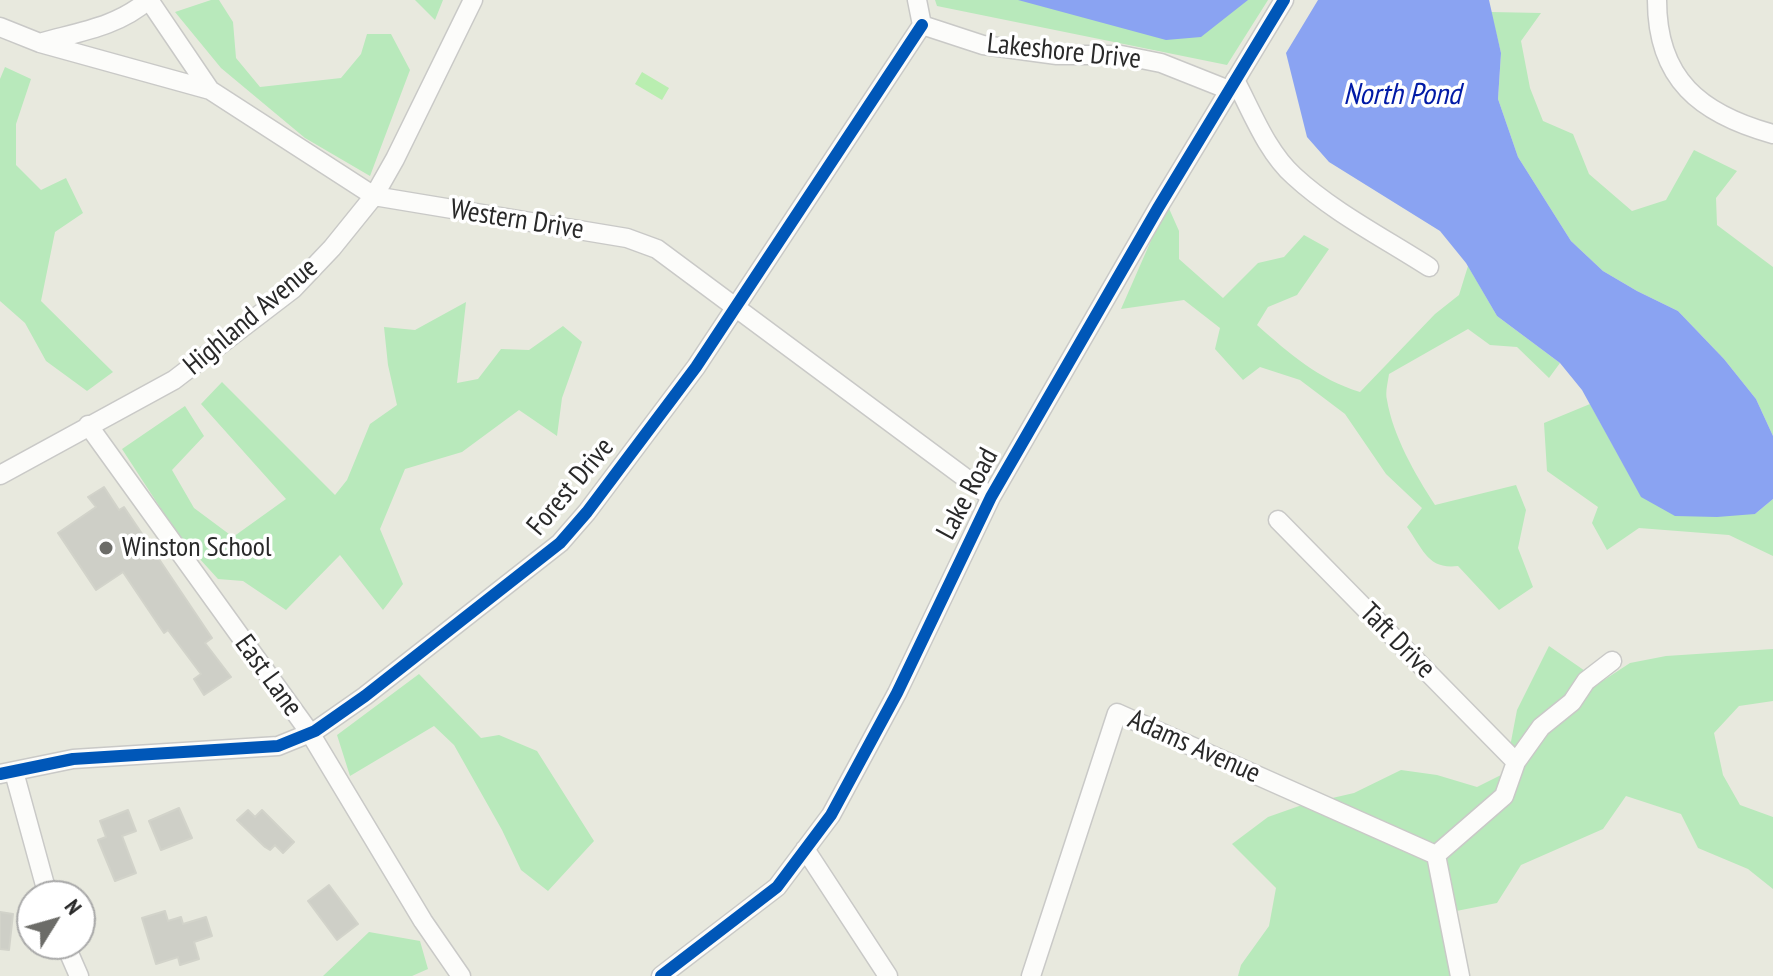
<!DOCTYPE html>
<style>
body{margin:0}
#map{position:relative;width:1773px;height:976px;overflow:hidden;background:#e8e9de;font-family:"PT Sans Narrow",sans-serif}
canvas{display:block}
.north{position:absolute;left:16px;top:880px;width:80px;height:80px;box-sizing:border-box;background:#fff;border:2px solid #a9a9a9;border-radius:50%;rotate:53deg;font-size:22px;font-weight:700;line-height:32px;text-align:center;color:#292929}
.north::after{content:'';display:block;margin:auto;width:28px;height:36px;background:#6c6c68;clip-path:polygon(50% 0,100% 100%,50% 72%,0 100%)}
</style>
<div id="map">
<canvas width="1773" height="976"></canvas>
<div class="north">N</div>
</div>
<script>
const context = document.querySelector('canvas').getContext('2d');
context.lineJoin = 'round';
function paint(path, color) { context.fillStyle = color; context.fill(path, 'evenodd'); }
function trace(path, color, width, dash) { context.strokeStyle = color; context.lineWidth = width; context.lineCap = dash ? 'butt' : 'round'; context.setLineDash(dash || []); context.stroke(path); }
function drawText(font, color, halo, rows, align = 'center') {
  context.font = font + ' "PT Sans Narrow",sans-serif'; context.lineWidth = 7; context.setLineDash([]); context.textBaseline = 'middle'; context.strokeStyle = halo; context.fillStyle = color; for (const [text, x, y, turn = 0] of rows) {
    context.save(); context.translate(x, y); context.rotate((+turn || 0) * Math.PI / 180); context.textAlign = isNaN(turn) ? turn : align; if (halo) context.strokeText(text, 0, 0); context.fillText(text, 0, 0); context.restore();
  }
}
const green = new Path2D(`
 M211 0H219L233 22 236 58 260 87 341 78 361 54 367 34H391L410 70 370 176 305 138 221 68 175 12Z
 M415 0H443L435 20Z
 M935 0H1268L1227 65 937 6Z
 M1491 12 1541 13 1521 41 1530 88 1543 121 1573 134 1589 174 1632 211 1666 200 1694 150 1737 171 1716 198 1717 225 1773 267V436L1756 399 1724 359 1678 311 1637 291 1603 271 1571 241 1518 157 1498 99 1501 53Z
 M5 67 31 79 16 124V165L41 190 66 178 83 213 55 232 41 301 113 372 87 391 46 361 25 323 0 301V79Z
 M1167 204 1179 231V259L1223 298 1258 263 1284 257 1304 235 1329 249 1297 295 1268 307 1257 325C1290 354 1318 379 1360 392L1435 314 1459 295 1468 266 1497 316 1560 363 1549 378 1517 347 1490 345 1468 329 1389 374C1388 382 1385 392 1387 400 1393 436 1415 474 1435 505L1516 485 1526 510 1518 548 1533 587 1499 610 1458 566C1428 570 1423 549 1407 527L1422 508 1386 474 1345 414 1300 380 1260 367 1243 380 1215 349 1220 328 1184 300 1121 309Z
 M466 302 457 383 478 379 501 349 529 350 563 326 582 342 562 398 557 436 519 410 462 452 405 469 380 529 403 584 383 610 340 555 286 610 243 581 218 579 178 535 122 449 185 406 204 436 172 470 194 508 233 537 286 499 201 404 222 382 335 495 347 480 370 424 397 405 388 365 384 327 415 330Z
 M1590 404 1641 496 1755 514 1773 499V556L1729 535 1639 528 1607 550 1592 523 1598 507 1547 471 1544 423Z
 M1549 646 1601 682 1630 663 1666 656 1773 649V701L1739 706 1714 733 1723 775 1740 805 1773 817V889L1748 869 1698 848 1681 814 1626 796 1603 829 1521 865 1497 903 1441 914 1454 976H1238L1241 965 1269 926 1276 888 1232 844 1268 817 1302 805 1354 793 1401 770 1437 775 1477 787 1505 773 1517 710Z
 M419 674 481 738 499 735 537 751 594 841 548 891 521 870 502 830 454 745 434 726 350 776 337 735Z
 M369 932 420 941 428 969 412 976H323Z`);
const pitch = new Path2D(`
 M642 72 669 88 662 100 635 84Z`);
const water = new Path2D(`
 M1018 0H1248L1201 37 1166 40Z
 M1318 0H1489L1501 53 1498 99 1518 157 1571 241 1603 271 1637 291 1678 311 1724 359 1756 399 1773 436V499L1755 514 1717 517 1675 516 1641 497 1582 390 1560 363 1497 316 1466 263 1440 231 1329 162 1307 137 1286 53Z`);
const building = new Path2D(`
 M104 487 119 510 124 507 212 638 205 643 231 677 204 695 194 679 201 674 168 630 164 633 123 572 96 590 58 533 96 507 88 497Z
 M179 808 192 838 161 850 149 821Z
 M128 810 136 831 122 836 136 873 115 881 98 840 106 837 100 821Z
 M248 810 255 817 262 810 294 842 283 853 275 845 270 850 265 847 237 820Z
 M329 885 358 924 337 940 308 901Z
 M165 911 168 921 181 917 183 924 206 917 212 936 194 942 199 959 180 965 178 957 156 964 142 918Z
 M0 912 13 914 9 950 0 949Z`);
const street = new Path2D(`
 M149 0 210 90
 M917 0 922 25 983 45 1057 55H1121L1161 63 1229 90
 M1657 0C1657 79 1700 114 1773 134
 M0 27 40 43 210 90 374 196 627 238 657 249 991 497
 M43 42C79 32 119 26 148 0
 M1235 80C1252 112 1267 152 1294 176 1333 212 1384 238 1429 267
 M88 425 310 733 423 921 461 976
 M0 475 174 380 293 289 332 248 374 196 395 159 473 0
 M1278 520 1516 762
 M14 772 48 896
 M0 774 73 759 278 746 315 731 365 696 560 543 587 512 696 367 922 25
 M805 849 888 976
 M1436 855 1504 796 1516 762 1541 727 1572 702 1586 681 1612 661
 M1436 855 1460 976
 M65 944 79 976
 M661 976 777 887 831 815 897 693 991 497 1158 208 1284 0
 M1031 976 1117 713 1436 855`);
const cycleway = new Path2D(`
 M0 774 73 759 278 746 315 731 365 696 560 543 587 512 696 367 922 25
 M661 976 777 887 831 815 897 693 991 497 1158 208 1284 0`);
const markers = [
 [106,548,8,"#6c6c68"]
];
const streetNames = [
 ["Lakeshore Drive",1064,52,6],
 ["Western Drive",517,220,9],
 ["Highland Avenue",251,317,-40],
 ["Forest Drive",571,487,-50],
 ["Lake Road",968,494,-62],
 ["Taft Drive",1397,641,45],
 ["East Lane",268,676,54],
 ["Adams Avenue",1194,747,24]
];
const poiNames = [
 ["Winston School",122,548]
];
const waterNames = [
 ["North Pond",1402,95]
];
paint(green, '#b8e9bb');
paint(pitch, '#b9eeb0');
paint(water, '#8aa3f2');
paint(building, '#cecfc7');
trace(building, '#d2d3ca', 2);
trace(street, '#c9c9c7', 21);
trace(street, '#fcfcfa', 18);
trace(cycleway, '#0057b8', 12);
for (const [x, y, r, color] of markers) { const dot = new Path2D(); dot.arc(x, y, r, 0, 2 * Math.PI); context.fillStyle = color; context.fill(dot); trace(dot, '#fff', 3); }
drawText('28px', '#292929', '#fff', streetNames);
drawText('28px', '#292929', '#fff', poiNames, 'left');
drawText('italic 30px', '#011aa6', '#fff', waterNames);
</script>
